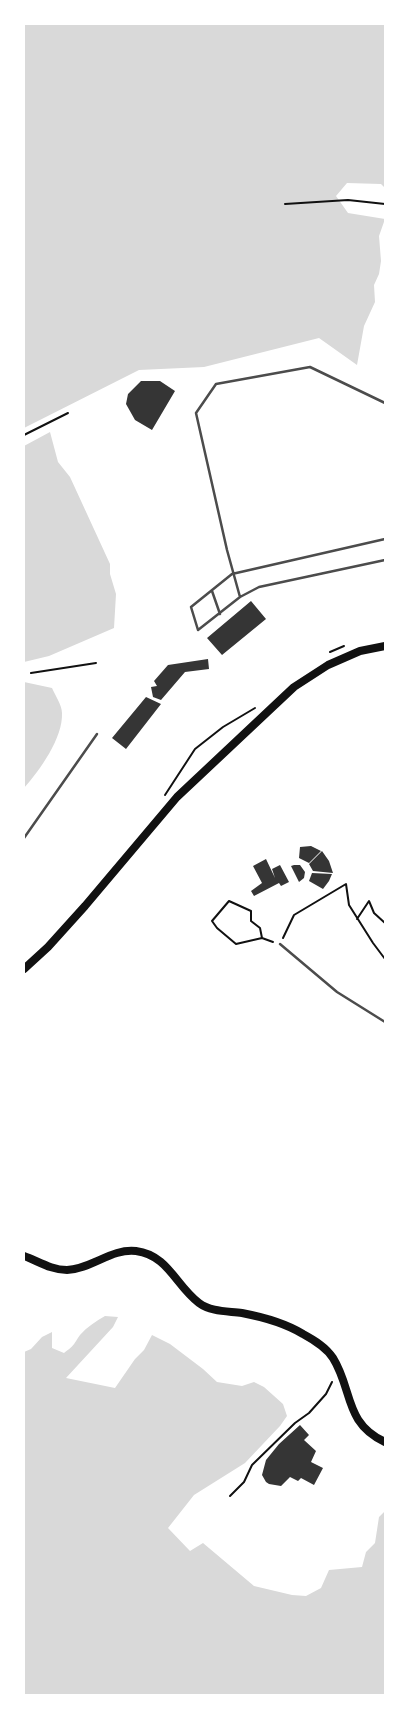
<!DOCTYPE html>
<style>
body{margin:0}
#map{position:relative;width:409px;height:1719px;overflow:hidden;background:#fff;font-family:"Open Sans",sans-serif}
canvas{display:block}
.frame{position:absolute;inset:0;border:25px solid #fff;pointer-events:none}
</style>
<div id="map">
<canvas width="409" height="1719"></canvas>
<div class="frame"></div>
</div>
<script>
const context = document.querySelector('canvas').getContext('2d');
context.lineJoin = 'round';
function paint(path, color) { context.fillStyle = color; context.fill(path, 'evenodd'); }
function trace(path, color, width, dash) { context.strokeStyle = color; context.lineWidth = width; context.lineCap = dash ? 'butt' : 'round'; context.setLineDash(dash || []); context.stroke(path); }
const water = new Path2D(`
 M24 24H385V188L381 184 347 183 336 196 348 213 385 219 379 236 381 261 379 274 374 285 375 302 364 326 357 365 319 338 204 367 139 370 24 428Z
 M50 432 58 462 70 477 110 564V574L116 594 114 628 49 656 24 662V446Z
 M24 682 52 688C55 695 62 705 62 713 63 738 40 770 24 788Z
 M105 1316 118 1317 113 1327 66 1378 115 1388 135 1359 144 1350 152 1335 170 1344 203 1369 217 1382 242 1386 254 1382 264 1387 283 1404 287 1416 280 1426 245 1463 194 1495 168 1528 190 1551 203 1543 254 1586 292 1595 306 1596 321 1588 329 1570 362 1567 366 1552 375 1543 379 1517 385 1511V1695H24V1352L31 1349 42 1337 52 1332V1348L64 1353C75 1345 73 1345 80 1335 87 1327 96 1321 105 1316Z`);
const building = new Path2D(`
 M141 381H160L175 391 152 430 135 420 126 404 128 394Z
 M251 601 266 619 222 655 207 638Z
 M208 659 209 669 185 672 161 700 153 697 151 687 157 686 154 681 168 665Z
 M146 697 161 704 126 749 112 738Z
 M311 846 321 851 309 863 299 858 300 847Z
 M322 851 329 861 333 873 313 871 309 864Z
 M266 859 275 878 272 869 280 865 289 882 281 886 279 883 254 896 251 891 262 883 253 866Z
 M294 865H300L305 872 304 878 299 882 291 866Z
 M312 873 332 874 329 881 323 889 309 881Z
 M300 1425 309 1435 304 1440 316 1451 311 1462 323 1468 314 1485 301 1478 298 1481 290 1477 281 1486 269 1484 266 1482 262 1475 266 1460 279 1444Z`);
const path = new Path2D(`
 M285 204 348 200 385 204
 M24 435 68 413
 M330 652 344 646
 M31 673 96 663
 M165 795 195 749 223 727 255 708
 M357 919 369 901 374 913 385 923
 M262 938 260 928 251 921V911L229 901 212 921 217 928 236 944 262 938 273 942
 M283 938 294 915 346 884 349 905 373 943 385 959
 M230 1496 244 1482 252 1465 295 1423 309 1413 326 1394 332 1382`);
const service = new Path2D(`
 M385 539 232 574 191 607 198 630 240 597 259 587 385 560
 M212 591 220 614
 M240 597 227 550 196 413 216 384 310 367 385 403
 M24 838 97 734
 M280 944 337 992 385 1022`);
const secondary = new Path2D(`
 M24 969 48 947 85 906 177 797 294 687 328 665 360 651 385 646
 M24 1256C38 1261 51 1270 67 1270 91 1269 112 1248 136 1251 168 1255 176 1286 199 1303 211 1312 228 1311 242 1313 263 1317 285 1323 303 1334 314 1340 326 1347 333 1358 353 1390 344 1423 385 1442`);
paint(water, '#d9d9d9');
paint(building, '#353535');
trace(path, '#111', 2);
trace(service, '#4c4c4c', 2.5);
trace(secondary, '#111', 8);
</script>
